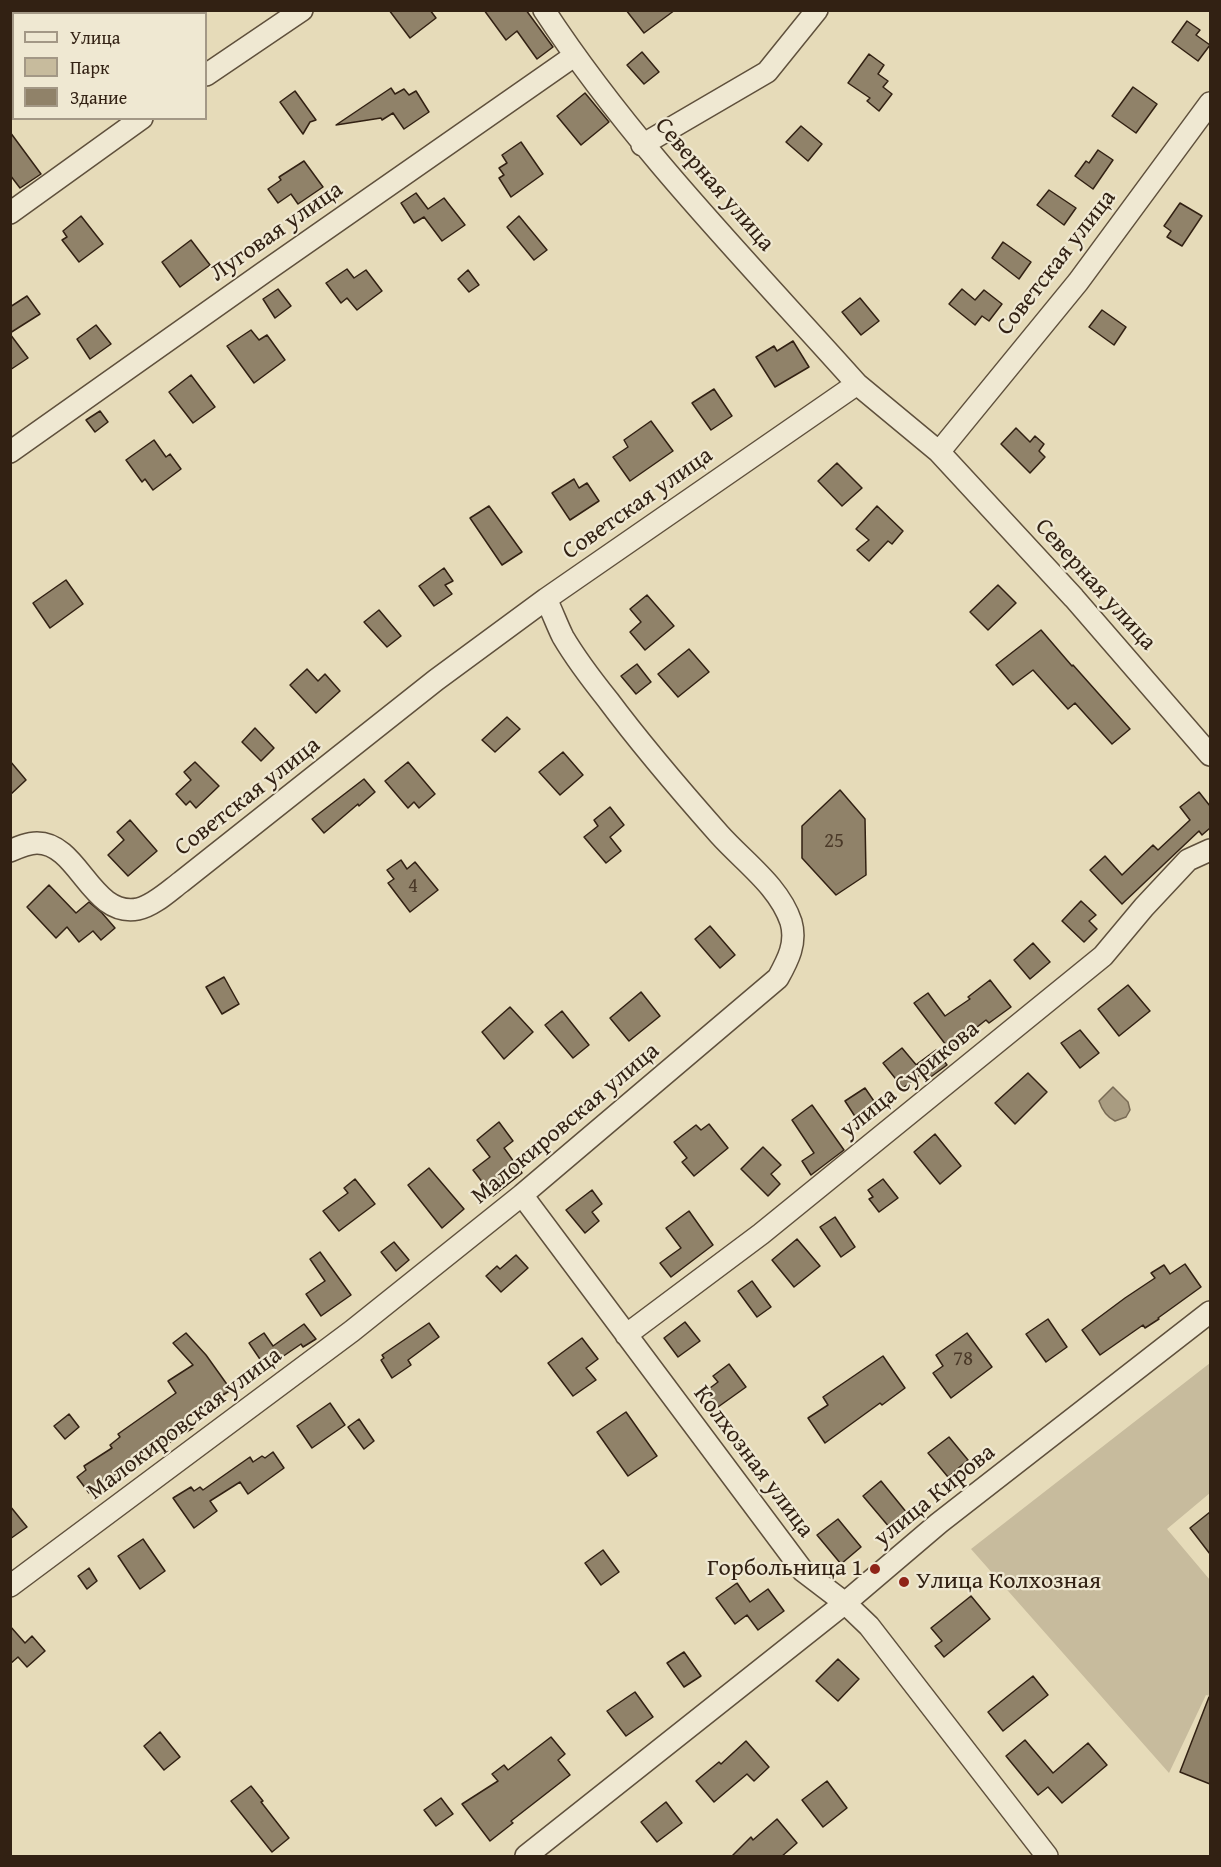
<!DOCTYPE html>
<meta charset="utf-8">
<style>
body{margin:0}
#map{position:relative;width:1221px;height:1867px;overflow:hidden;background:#e6dbb9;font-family:"Gentium Book Plus",serif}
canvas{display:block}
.frame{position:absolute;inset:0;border:12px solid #322113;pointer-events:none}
.legend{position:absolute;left:12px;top:12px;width:195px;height:108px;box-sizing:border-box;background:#efe8d2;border:2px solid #a39886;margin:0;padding:8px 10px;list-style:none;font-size:18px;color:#322113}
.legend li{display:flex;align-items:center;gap:12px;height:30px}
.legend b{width:30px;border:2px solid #a39886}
</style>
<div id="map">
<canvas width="1221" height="1867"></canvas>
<div class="frame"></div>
<ul class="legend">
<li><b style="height:8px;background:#efe8d2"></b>Улица</li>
<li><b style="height:16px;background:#c7bb9d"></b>Парк</li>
<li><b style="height:16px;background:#908269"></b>Здание</li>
</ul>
</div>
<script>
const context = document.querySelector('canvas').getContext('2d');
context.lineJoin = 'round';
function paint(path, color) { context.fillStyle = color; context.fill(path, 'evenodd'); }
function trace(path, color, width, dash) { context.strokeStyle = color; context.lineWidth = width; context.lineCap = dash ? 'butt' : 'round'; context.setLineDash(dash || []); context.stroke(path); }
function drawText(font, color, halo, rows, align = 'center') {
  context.font = font + ' "Gentium Book Plus",serif'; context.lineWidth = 4.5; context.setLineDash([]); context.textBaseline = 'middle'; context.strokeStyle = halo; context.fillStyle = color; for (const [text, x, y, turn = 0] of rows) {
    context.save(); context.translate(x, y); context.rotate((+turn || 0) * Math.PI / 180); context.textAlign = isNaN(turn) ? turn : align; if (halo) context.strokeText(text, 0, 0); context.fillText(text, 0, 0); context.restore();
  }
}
const green = new Path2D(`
 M1210 1363V1493L1167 1529 1210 1580V1696L1206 1695 1169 1773 971 1549Z`);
const water = new Path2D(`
 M1113 1087 1128 1102 1130 1110 1126 1117 1115 1121C1107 1117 1102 1110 1099 1101Z`);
const building = new Path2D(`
 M389 10H430L436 18 410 38Z
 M484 10H526L553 47 537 59 517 31 506 40Z
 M626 10H675L644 33Z
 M1187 21 1200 30 1196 35 1210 45 1198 61 1172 42Z
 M642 52 659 72 644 84 627 65Z
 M869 54 884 65 878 74 888 81 883 87 892 94 879 111 867 101 870 98 848 83Z
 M1133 87 1157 104 1136 133 1112 116Z
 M391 88 395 94 404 89 409 95 416 91 429 112 404 129 393 113 382 120 381 118 336 125Z
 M295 91 316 120 310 122 303 134 280 102Z
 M585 93 609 122 581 145 557 116Z
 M801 126 822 144 808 161 786 142Z
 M10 132 41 174 20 188 10 175Z
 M521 142 543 174 511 197 499 178 504 175 499 168 507 163 502 155Z
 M1098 150 1113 160 1093 189 1075 176 1086 161 1089 163Z
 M304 161 323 187 298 204 291 194 278 203 268 189 281 180 279 177Z
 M1049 190 1076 208 1064 225 1037 205Z
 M416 193 428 209 444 198 465 225 442 241 424 217 414 223 401 203Z
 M1180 203 1202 216 1182 246 1167 237 1171 231 1164 226Z
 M81 216 103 244 79 262 62 240 67 237 63 231Z
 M519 216 547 250 534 260 507 227Z
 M191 240 210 265 180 287 162 262Z
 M1003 242 1031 262 1019 279 992 258Z
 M347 269 354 278 366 270 382 291 357 310 347 298 341 303 326 283Z
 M468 270 479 285 469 292 458 279Z
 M278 289 291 306 275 318 263 299Z
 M962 289 975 300 984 290 1002 304 989 321 982 316 975 325 949 304Z
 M27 296 40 314 10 333V307Z
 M860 298 879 321 861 335 842 312Z
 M1102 310 1126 327 1114 345 1089 327Z
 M96 325 111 344 90 359 77 339Z
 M251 330 259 340 267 335 285 360 254 383 227 346Z
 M10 334 28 358 10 370Z
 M793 341 809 367 775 387 756 357 774 346 777 351Z
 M191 375 215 407 193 423 169 392Z
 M714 389 732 416 711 430 692 403Z
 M100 411 108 422 95 432 86 420Z
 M651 421 673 451 630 481 613 457 628 447 624 440Z
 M1016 428 1030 442 1035 436 1044 444 1039 451 1045 457 1030 473 1001 444Z
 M154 440 166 457 170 454 181 469 153 490 145 479 142 482 126 460Z
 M837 463 862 488 842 506 818 481Z
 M574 479 579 488 587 483 599 501 570 520 552 493Z
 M489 506 522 552 502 565 470 518Z
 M877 506 903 531 892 544 888 541 869 561 857 550 869 540 856 529Z
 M444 568 453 581 445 585 452 594 434 606 419 586Z
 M66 580 83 604 50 628 33 603Z
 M998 585 1016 603 988 630 970 612Z
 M647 595 674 626 645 650 630 632 641 622 630 609Z
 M379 610 401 636 387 647 364 622Z
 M1041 630 1072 666 1073 665 1130 729 1112 744 1075 703 1068 709 1033 670 1013 685 996 665Z
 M689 649 709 672 678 697 658 674Z
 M637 664 651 682 636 694 621 676Z
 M307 669 318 681 325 674 340 691 316 713 290 685Z
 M507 717 520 729 495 752 482 740Z
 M255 728 274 748 261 761 242 742Z
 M563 752 583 775 560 795 539 772Z
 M10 761 26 780 10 795Z
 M195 762 219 786 196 808 190 801 186 805 176 794 191 780 184 772Z
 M408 762 435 794 419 808 414 802 408 808 385 781Z
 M364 779 375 792 359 806 358 804 324 833 312 819Z
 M840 790 865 819 866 875 836 895 802 858V826Z
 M1199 792 1210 806V828L1202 835 1199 831 1122 904 1090 870 1105 856 1122 875 1153 845 1158 850 1190 820 1180 807Z
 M610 807 624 825 610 837 621 851 606 863 584 837 598 826 594 820Z
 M130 820 157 851 128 876 108 855 124 840 117 832Z
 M401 860 407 869 415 862 438 890 410 912 388 883 394 879 387 870Z
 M49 885 76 913 89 902 102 913 115 928 101 940 93 931 79 942 67 927 56 938 27 907Z
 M1081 901 1096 915 1089 921 1097 929 1084 942 1062 921Z
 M710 926 735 955 720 968 695 939Z
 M1033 943 1050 962 1030 979 1014 960Z
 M224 977 239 1004 222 1014 206 987Z
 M990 980 1011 1007 989 1023 986 1020 949 1049 914 1003 928 993 945 1016 970 999 968 997Z
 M1128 985 1150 1011 1119 1036 1098 1009Z
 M641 992 660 1016 629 1041 610 1018Z
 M510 1007 533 1032 504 1059 482 1032Z
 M562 1011 589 1045 573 1058 545 1025Z
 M1080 1030 1099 1053 1080 1068 1061 1043Z
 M902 1048 923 1073 903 1088 883 1063Z
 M936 1050 947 1065 928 1079 917 1064Z
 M1028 1073 1047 1092 1015 1124 995 1103Z
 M865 1088 878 1107 858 1121 845 1101Z
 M812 1105 844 1150 811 1175 802 1161 814 1153 792 1120Z
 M499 1122 513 1141 504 1148 522 1173 493 1196 473 1170 490 1157 477 1140Z
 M709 1124 728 1148 694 1176 682 1162 687 1158 674 1142 696 1125 701 1130Z
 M935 1134 961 1166 940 1184 914 1152Z
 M763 1147 781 1165 771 1174 780 1184 768 1196 741 1169Z
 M429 1168 464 1209 442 1228 408 1185Z
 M355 1179 375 1204 339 1231 323 1211 348 1193 344 1188Z
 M883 1179 898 1198 879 1212 869 1199 873 1197 868 1190Z
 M592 1190 602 1204 592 1212 599 1221 585 1233 566 1210Z
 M689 1211 713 1245 671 1277 660 1263 681 1248 666 1228Z
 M835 1217 855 1247 841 1257 820 1227Z
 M797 1239 820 1266 794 1287 772 1260Z
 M394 1242 409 1260 396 1271 381 1252Z
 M320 1252 351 1295 321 1316 306 1294 325 1281 310 1259Z
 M516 1255 528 1268 501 1292 486 1276 497 1266 500 1269Z
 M1185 1264 1201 1287 1158 1318 1159 1319 1145 1328 1143 1325 1100 1355 1082 1330 1125 1298 1155 1278 1151 1273 1164 1265 1170 1274Z
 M752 1281 771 1307 757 1317 738 1291Z
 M1048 1319 1067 1347 1046 1362 1026 1334Z
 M685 1322 700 1341 678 1357 664 1338Z
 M429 1323 439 1337 408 1360 411 1365 392 1378 381 1360 384 1358 382 1355Z
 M304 1324 316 1339 303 1347 301 1344 266 1368 249 1343 264 1333 273 1346Z
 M186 1333 206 1355 231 1390 186 1418 193 1428 162 1447 159 1443 127 1468 126 1467 89 1493 77 1477 86 1470 84 1466 112 1448 110 1445 120 1437 118 1434 176 1393 168 1381 193 1365 173 1343Z
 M967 1333 992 1367 951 1398 933 1373 943 1366 936 1355Z
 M582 1338 598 1359 586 1368 596 1380 573 1396 548 1363Z
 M883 1356 905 1388 882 1405 880 1403 825 1443 808 1418 828 1405 823 1397Z
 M729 1364 746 1387 718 1407 706 1391 718 1382 713 1376Z
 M330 1403 345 1425 312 1448 297 1426Z
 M626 1412 657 1456 628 1476 597 1432Z
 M69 1414 79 1427 65 1439 54 1426Z
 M359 1419 374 1441 364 1449 348 1427Z
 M949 1437 968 1460 948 1477 928 1453Z
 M273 1452 284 1468 248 1494 240 1482 210 1501 217 1511 194 1528 173 1498 191 1487 194 1491 200 1487 203 1490 250 1457 253 1462 262 1456 265 1458Z
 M881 1481 907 1513 890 1528 863 1496Z
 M10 1506 27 1527 10 1539Z
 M1210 1512V1554L1190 1528Z
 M838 1519 861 1547 841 1564 817 1535Z
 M143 1539 165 1571 140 1589 118 1556Z
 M603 1550 619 1572 601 1585 585 1563Z
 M89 1568 97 1581 87 1589 78 1576Z
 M737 1583 750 1602 768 1589 784 1611 758 1630 747 1615 735 1624 716 1598Z
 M971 1596 990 1619 944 1657 935 1646 942 1641 931 1628Z
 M10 1626 25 1643 32 1636 45 1651 27 1667 18 1657 10 1664Z
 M684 1652 701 1676 684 1687 667 1663Z
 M838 1659 859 1679 838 1701 816 1681Z
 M1033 1676 1048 1695 1003 1731 988 1712Z
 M635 1692 653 1717 626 1736 607 1711Z
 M1209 1697H1210V1784L1180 1772Z
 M160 1732 180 1757 164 1770 144 1746Z
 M551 1737 565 1754 558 1760 570 1775 511 1821 513 1823 490 1841 462 1804 498 1781 492 1774 504 1765 508 1770Z
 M1025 1740 1053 1773 1088 1743 1107 1765 1062 1803 1048 1787 1038 1795 1006 1756Z
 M746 1741 769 1767 754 1781 747 1774 714 1802 696 1781 719 1762 721 1764Z
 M827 1781 847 1808 823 1827 802 1800Z
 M251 1786 263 1801 261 1802 289 1838 272 1852 231 1801Z
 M441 1798 453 1814 436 1826 424 1810Z
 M666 1802 682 1823 657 1842 641 1822Z
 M777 1819 797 1843 781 1857H731L751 1837 753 1840Z`);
const minor = new Path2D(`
 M544 10C633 146 749 263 857 384
 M206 75 302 10
 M642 145 767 72 817 10
 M10 213 142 118
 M10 452 263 273 574 56
 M939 452 1074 598 1210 755
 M10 851C19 847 28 843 37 843 79 843 91 918 138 909 153 906 169 891 181 882L436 680 546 599 857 384 939 452 1078 282 1210 103
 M522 1195 803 1571 845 1603 869 1626 1047 1856
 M626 1335 761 1234 1103 956 1144 907 1188 860 1210 850
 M10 1586 352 1331 522 1195 778 978C788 960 797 943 791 922 779 886 744 862 719 834 681 791 643 747 608 700 592 680 576 659 563 637 557 625 552 611 546 599
 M526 1856 845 1603 939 1523 1210 1312`);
const markers = [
 [875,1569,6,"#8f2418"],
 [904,1582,6,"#8f2418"]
];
const numberNames = [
 ["25",834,842],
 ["4",413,887],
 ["78",963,1360]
];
const streetNames = [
 ["Северная улица",714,185,49],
 ["Луговая улица",277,232,-35],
 ["Советская улица",1057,263,-52],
 ["Советская улица",638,504,-35],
 ["Северная улица",1095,585,48],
 ["Советская улица",248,797,-38],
 ["улица Сурикова",910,1080,-39],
 ["Малокировская улица",566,1124,-40],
 ["Малокировская улица",185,1424,-37],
 ["Колхозная улица",753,1462,53],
 ["улица Кирова",935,1496,-39]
];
const poiNames = [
 ["Горбольница 1",863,1569],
 ["Улица Колхозная",916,1582,"left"]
];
paint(green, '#c7bb9d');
paint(water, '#a99c81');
trace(water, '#796b55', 1.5);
paint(building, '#908269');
trace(building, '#322113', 1.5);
trace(minor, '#5f503c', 24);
trace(minor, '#efe8d2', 21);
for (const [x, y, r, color] of markers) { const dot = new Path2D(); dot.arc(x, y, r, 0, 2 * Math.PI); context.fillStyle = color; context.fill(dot); trace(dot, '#efe8d2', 2); }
drawText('21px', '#4a3928', null, numberNames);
drawText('24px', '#322113', '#efe8d2', streetNames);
drawText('24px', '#322113', '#efe8d2', poiNames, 'right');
</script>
